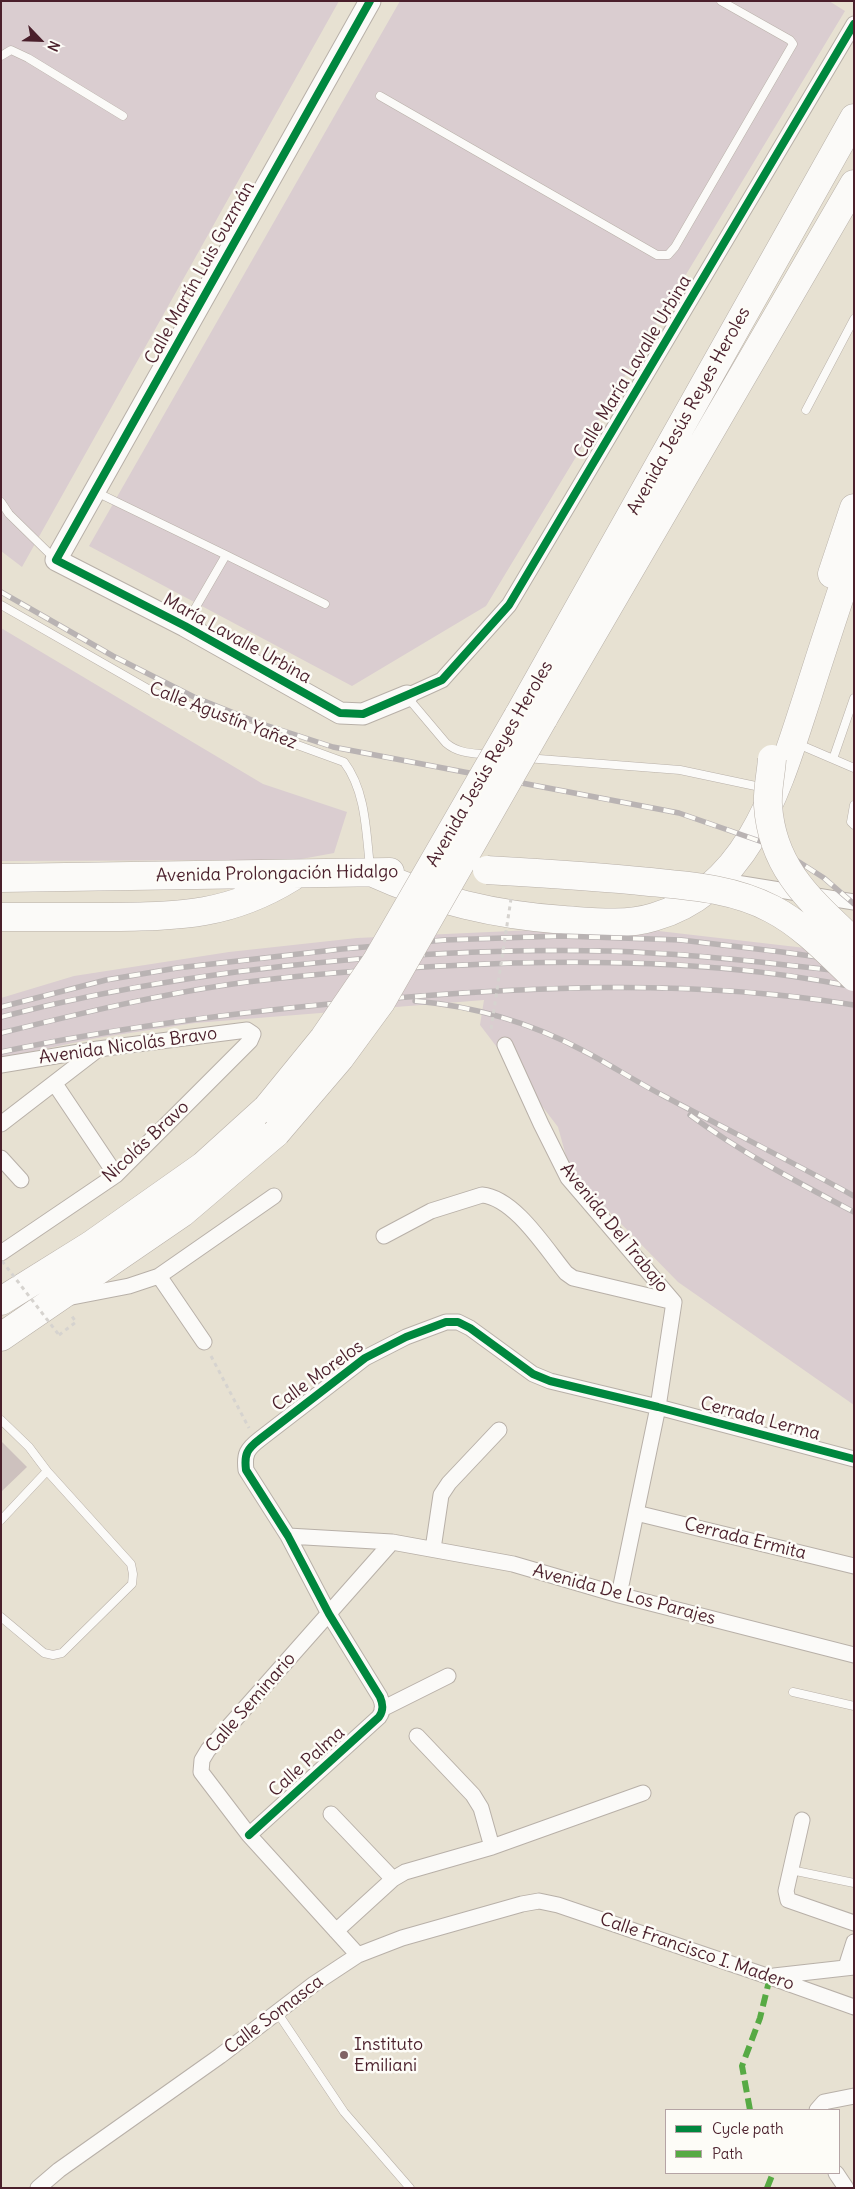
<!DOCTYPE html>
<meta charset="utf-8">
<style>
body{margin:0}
#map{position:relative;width:855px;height:2189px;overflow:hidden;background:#e7e1d2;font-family:Delius,sans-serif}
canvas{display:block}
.frame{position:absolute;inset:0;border:2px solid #4a1f2b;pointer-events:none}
.legend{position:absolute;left:665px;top:2109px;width:175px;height:65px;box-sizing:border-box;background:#fdfcf7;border:1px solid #b5a4a5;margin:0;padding:6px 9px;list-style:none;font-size:15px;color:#4a1f2b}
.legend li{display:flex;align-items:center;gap:10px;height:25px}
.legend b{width:25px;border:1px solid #b5a4a5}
.north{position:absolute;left:15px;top:15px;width:50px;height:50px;-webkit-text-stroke:4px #fdfcf7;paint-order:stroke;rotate:114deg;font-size:14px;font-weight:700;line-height:20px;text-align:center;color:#4a1f2b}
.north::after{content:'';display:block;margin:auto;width:18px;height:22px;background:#4a1f2b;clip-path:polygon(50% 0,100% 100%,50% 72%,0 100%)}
</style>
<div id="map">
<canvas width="855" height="2189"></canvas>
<div class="frame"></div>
<ul class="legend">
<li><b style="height:6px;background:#00873e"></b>Cycle path</li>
<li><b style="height:6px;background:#57aa44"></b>Path</li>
</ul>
<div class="north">N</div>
</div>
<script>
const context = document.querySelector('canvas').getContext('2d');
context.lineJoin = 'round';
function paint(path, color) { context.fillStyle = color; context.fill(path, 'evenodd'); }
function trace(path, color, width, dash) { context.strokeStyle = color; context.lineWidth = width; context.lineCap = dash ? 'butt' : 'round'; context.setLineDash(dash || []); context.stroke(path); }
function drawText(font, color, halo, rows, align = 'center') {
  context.font = font + ' Delius,sans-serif'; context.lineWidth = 5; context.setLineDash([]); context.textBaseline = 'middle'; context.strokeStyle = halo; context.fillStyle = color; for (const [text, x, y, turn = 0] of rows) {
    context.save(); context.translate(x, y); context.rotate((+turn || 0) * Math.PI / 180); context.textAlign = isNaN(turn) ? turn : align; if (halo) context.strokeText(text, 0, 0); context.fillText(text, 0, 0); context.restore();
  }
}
const industrial = new Path2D(`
 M1 1H339L22 567 1 551Z
 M400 1H829L845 11 486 606 352 686 89 546Z
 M1 628 263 784 347 812 334 853 296 860 1 861Z
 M534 930H650L814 949 854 947V1405L678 1282 587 1189 569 1167 558 1127 480 1025 484 1000 195 1023 97 1038 1 1058V998L74 976 229 952 357 938Z`);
const building = new Path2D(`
 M1 1441 27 1467 1 1492Z`);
const path = new Path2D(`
 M59 1335 76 1322 71 1315
 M211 1356 249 1428`);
const lane = new Path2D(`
 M1 56 11 50 28 58 123 116
 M380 96 657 255H668L675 247 793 44 790 40 721 1
 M806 410 854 319
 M96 492 226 555
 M1 502 9 514 55 559
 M1 605 155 693 344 762C366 791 366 832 370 867
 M186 624 226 555 325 604
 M408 698 446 743C459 754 473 753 490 755
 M854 698 833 759 854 768
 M798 744 833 759
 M526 758 680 770 765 788
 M854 805 851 822 854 825
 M1 1420 29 1447 47 1471 131 1564 133 1574 132 1584 62 1653 53 1655 44 1653 1 1617
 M1 1520 47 1471
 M793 1692 854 1706
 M791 1870 854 1883
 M277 2012 344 2112 410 2188`);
const street = new Path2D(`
 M407 696 442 680 509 605 854 24
 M730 882 854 902
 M505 1045 541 1124 568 1178 674 1302 658 1407 619 1595
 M1 1065 98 1049 247 1030 253 1034 250 1041 116 1175 1 1253
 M55 1084 116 1175
 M1 1124 97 1050
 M1 1158 21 1180
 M384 1236 431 1211 482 1195C515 1198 546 1249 566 1273L573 1278 674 1302
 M159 1276 274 1196
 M67 1298 129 1286 159 1276 204 1342
 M636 1513 854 1566
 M288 1536 392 1542 513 1564 619 1595 854 1655
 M433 1549 441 1495 449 1483 499 1430
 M382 1709 448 1676
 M417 1736 473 1795 481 1808 492 1847
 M331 1814 393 1879
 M802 1820 786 1891 788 1900 854 1923
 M249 1835 379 1717C384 1710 383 1704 380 1697L329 1614 288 1536 246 1470C244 1454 247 1449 260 1439L365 1358 406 1337 446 1322H458L470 1328 533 1374 550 1381 658 1407 854 1459
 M336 1931 393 1879 405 1872 492 1847 643 1793
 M358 1955 249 1835 201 1772 202 1760 208 1750 392 1542
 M846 1967 854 1942
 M774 1976 854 1967
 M817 2110 824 2102 854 2096
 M836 2173 846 2188
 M38 2188 59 2170 220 2056 314 1984 358 1955 402 1938 522 1904 539 1901 558 1905 770 1977 854 2007`);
const secondary = new Path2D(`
 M370 1 56 560 185 626 340 713 363 714 407 696`);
const highway = new Path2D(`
 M832 574 854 508
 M518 716 854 118
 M543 719 854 184
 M371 872C435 901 495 915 564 920 594 922 625 926 654 917 751 889 779 783 807 698 822 650 838 602 854 554
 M1 878 390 872
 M1 917C37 917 73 917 108 917 180 916 229 916 292 877
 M1 1301 91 1245 203 1166 267 1108
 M1 1337 182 1213 276 1133`);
const rail = new Path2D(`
 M1 592 113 656 194 697 259 723 333 747 679 813 774 846 824 878 854 904
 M415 1001C473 1006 531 1023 582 1050 609 1064 635 1081 662 1095 726 1129 790 1161 854 1196
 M1 1007 106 980 177 968 342 949 445 940 561 936 681 940 782 952 854 962
 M1 1017C131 983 265 965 399 956 483 951 567 948 651 953 711 956 771 963 831 970L854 974
 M1 1033C82 1013 164 993 247 982 335 971 425 966 514 963 627 960 743 964 854 987
 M1 1052C124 1026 248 1011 372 1000 532 986 695 979 854 1005
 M690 1115C742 1153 797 1182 854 1212`);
const pathBridge = new Path2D(`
 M491 1029 511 899
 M2 1261 59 1335`);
const highwayBridge = new Path2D(`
 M772 759C771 774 767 790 768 805 772 869 811 901 854 942
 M487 870C541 873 596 876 650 882 692 886 734 889 772 909 803 925 829 953 854 977
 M267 1108 324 1038 376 962 518 716
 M276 1133 340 1058 381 1002 543 719`);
const quiet = new Path2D(`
 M750 2110 742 2066 760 2018 770 1977
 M767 2188 773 2173`);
const cycleway = new Path2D(`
 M370 1 56 560 185 626 340 713 363 714 442 680 509 605 854 24
 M249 1835 379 1717C384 1710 383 1704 380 1697L329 1614 288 1536 246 1470C244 1454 247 1449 260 1439L365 1358 406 1337 446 1322H458L470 1328 533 1374 550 1381 658 1407 854 1459`);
const markers = [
 [344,2055,5,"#816365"]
];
const streetNames = [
 ["Calle Martín Luis Guzmán",200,273,-61],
 ["Calle María Lavalle Urbina",633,367,-59],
 ["Avenida Jesús Reyes Heroles",689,411,-61],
 ["María Lavalle Urbina",237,639,29],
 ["Calle Agustín Yañez",223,716,21],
 ["Avenida Jesús Reyes Heroles",490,764,-60],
 ["Avenida Prolongación Hidalgo",277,874,-1],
 ["Avenida Nicolás Bravo",128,1046,-8],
 ["Nicolás Bravo",146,1142,-43],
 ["Avenida Del Trabajo",614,1228,51],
 ["Calle Morelos",318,1376,-36],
 ["Cerrada Lerma",760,1419,15],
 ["Cerrada Ermita",745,1539,14],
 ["Avenida De Los Parajes",624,1595,15],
 ["Calle Seminario",251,1703,-49],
 ["Calle Palma",307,1762,-42],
 ["Calle Francisco I. Madero",697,1952,19],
 ["Calle Somasca",274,2015,-37]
];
const poiNames = [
 ["Instituto",354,2045],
 ["Emiliani",354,2066]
];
paint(industrial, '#dacdd0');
paint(building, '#cdc1be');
trace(lane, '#b8b0a8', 9);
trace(street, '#b8b0a8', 17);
trace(secondary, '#b8b0a8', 23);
trace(highway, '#b8b0a8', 29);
trace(path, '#d6d3cf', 3, [4, 4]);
trace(lane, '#fbfaf8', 8);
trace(street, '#fbfaf8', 15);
trace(secondary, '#fbfaf8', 21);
trace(highway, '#fbfaf8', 28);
trace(rail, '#b9b3b3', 5.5);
trace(rail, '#fdfcf7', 4, [11]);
trace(highwayBridge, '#b8b0a8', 29, []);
trace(pathBridge, '#d6d3cf', 3, [4, 4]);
trace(highwayBridge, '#fbfaf8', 28);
trace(quiet, '#57aa44', 6, [12, 6]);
trace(cycleway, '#00873e', 8);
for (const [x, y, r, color] of markers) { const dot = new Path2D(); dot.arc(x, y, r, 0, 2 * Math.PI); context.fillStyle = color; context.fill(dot); trace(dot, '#fdfcf7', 2); }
drawText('18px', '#4a1f2b', '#fdfcf7', streetNames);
drawText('18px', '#4a1f2b', '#fdfcf7', poiNames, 'left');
</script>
